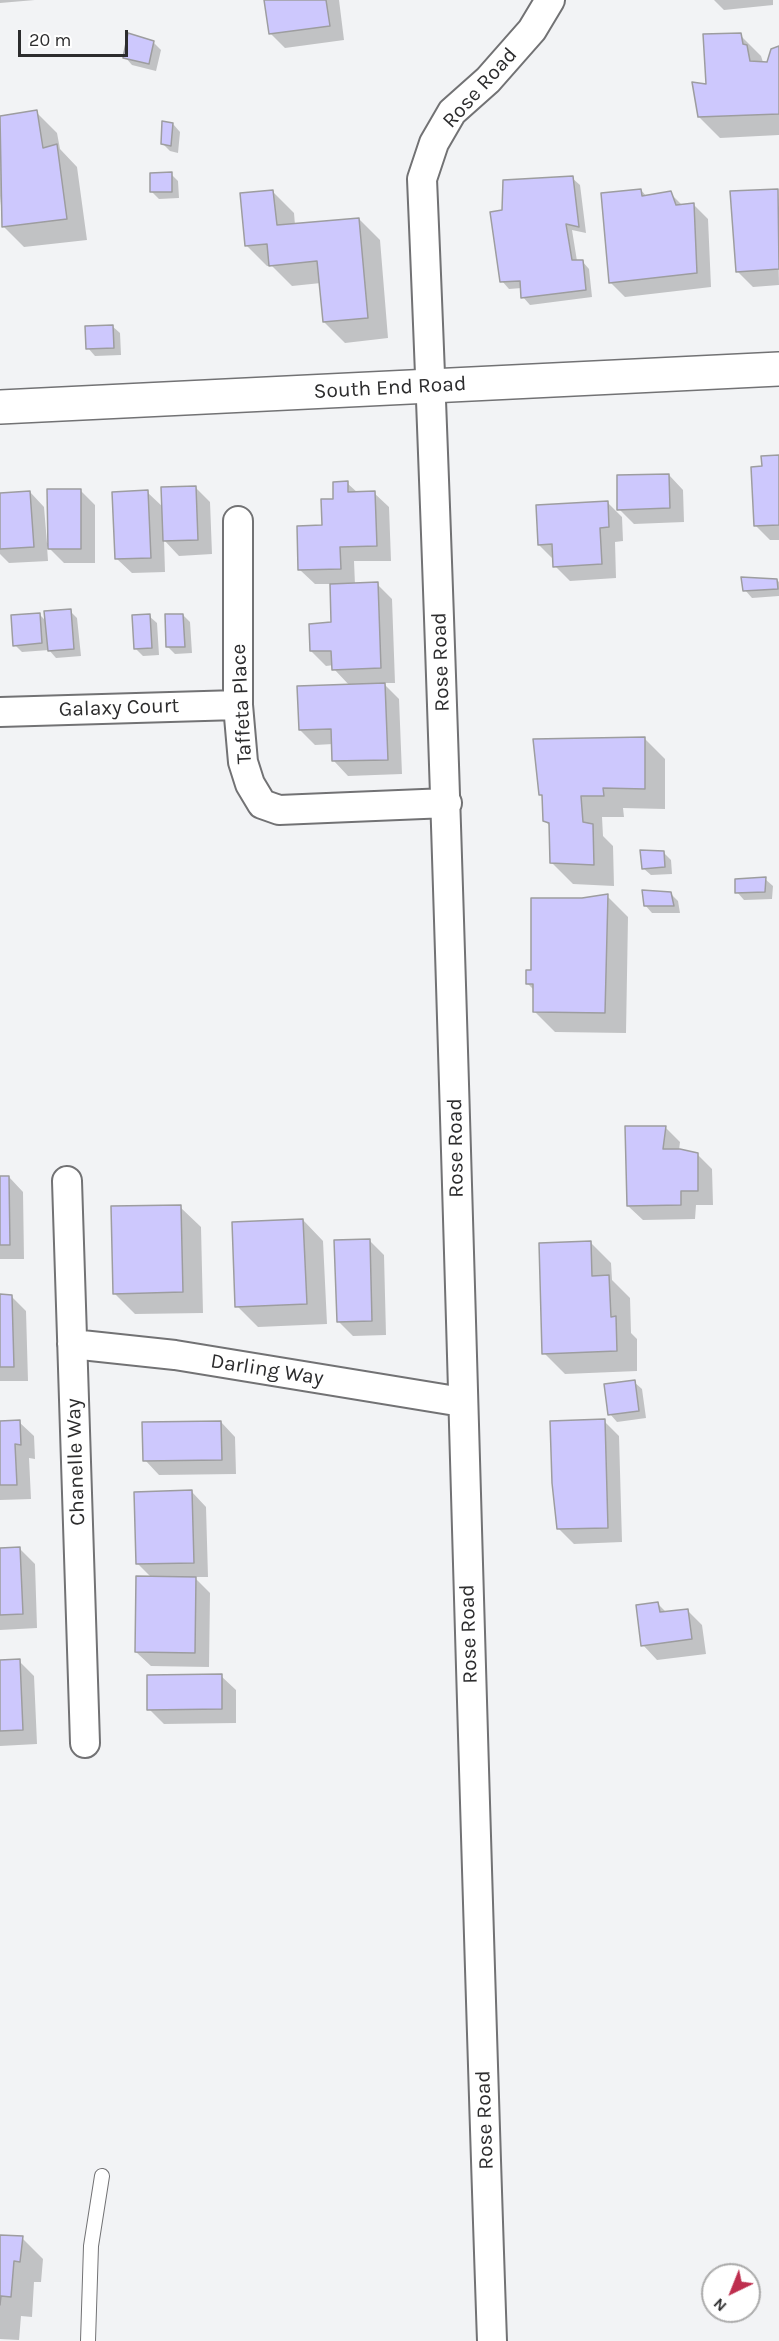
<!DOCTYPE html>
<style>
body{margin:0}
#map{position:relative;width:779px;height:2341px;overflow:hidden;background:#f2f3f5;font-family:Karla,sans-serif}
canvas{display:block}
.north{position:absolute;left:701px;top:2263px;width:60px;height:60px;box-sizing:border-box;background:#fff;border:2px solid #ababab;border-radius:50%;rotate:223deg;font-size:16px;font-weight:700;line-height:24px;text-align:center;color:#2c2c2d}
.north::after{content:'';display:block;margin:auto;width:21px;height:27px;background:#be2e4e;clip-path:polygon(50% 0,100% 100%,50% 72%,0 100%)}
.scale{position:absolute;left:18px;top:30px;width:110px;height:27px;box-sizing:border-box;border:3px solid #2c2c2d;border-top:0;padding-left:8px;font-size:18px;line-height:21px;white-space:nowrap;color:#2c2c2d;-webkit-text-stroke:4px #fff;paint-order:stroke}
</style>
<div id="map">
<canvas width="779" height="2341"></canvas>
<div class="north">N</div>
<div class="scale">20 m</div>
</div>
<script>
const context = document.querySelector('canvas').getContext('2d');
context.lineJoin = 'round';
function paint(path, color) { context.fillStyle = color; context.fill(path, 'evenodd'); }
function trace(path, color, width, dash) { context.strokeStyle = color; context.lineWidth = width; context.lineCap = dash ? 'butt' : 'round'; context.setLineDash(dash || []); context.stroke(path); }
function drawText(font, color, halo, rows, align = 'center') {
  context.font = font + ' Karla,sans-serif'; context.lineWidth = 4.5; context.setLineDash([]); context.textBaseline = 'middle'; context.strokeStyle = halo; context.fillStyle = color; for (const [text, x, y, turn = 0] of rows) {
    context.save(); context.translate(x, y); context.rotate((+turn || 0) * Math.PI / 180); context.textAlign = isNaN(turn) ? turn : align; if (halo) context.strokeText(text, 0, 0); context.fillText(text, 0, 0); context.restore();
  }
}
const shadow = new Path2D(`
 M0 0H35L0 3Z
 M266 0H339L344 40 285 48 270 33Z
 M714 0H773V5L724 10Z
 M740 35 761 56 763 62 769 64 779 48V135L720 138 699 117 708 86Z
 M153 42 161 50 156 71 132 65 125 57Z
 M36 112 57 133 60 149 77 167 87 240 24 247 3 226 0 196V118Z
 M173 124 180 132 178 153 170 151 163 144Z
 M171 174 178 181 179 198 159 199 152 192Z
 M572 178 580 185 586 233 572 230 577 261H582L589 269 592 297 530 305 523 297 522 288 509 289 502 281 503 211Z
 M641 190 647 197 670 193 683 206 693 204 708 219 711 287 625 297 610 282Z
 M777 190 779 285 753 287 738 272Z
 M273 192 294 213 295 225 359 219 380 240 388 338 345 343 324 322 321 283 292 286 272 266H267L246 245Z
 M112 326 120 333 121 355 95 356 88 348Z
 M779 457V540H770L755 525 764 468Z
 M669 475 683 490 684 522 634 524 619 509Z
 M347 483 358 493H374L389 507 391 561H354L355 585 377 584 392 599 395 683H383L399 699 402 774 348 776 334 761 333 744 315 745 300 730 350 686 334 669V665L326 666 311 651 333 624 331 584H315L300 570 324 527 335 500Z
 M195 487 210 502 212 554 179 556 164 540 165 572 132 573 117 559 147 492 164 508Z
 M80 490 95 505V563H64L47 546 48 561 9 563 0 554V495L30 492 44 507 47 543H50Z
 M607 502 622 517 623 541 615 542 616 578 570 581 555 566 554 560 539 545Z
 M777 580 779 582V596L752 598 745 590Z
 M70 611 77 618 81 656 56 658 49 650 22 652 15 645 39 614 47 622Z
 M183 615 190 622 192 653 175 654 168 647Z
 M149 616 157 623 159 655 143 656 136 649Z
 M644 738 665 759V809L623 808 624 817H602L603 836 613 846 614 886 573 884 552 863 551 827 544 820 543 798 540 794Z
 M664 853 671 860 672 874 651 875 643 868Z
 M765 879 773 886 772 899 744 900 737 892Z
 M671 894 678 901 680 913H652L645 905Z
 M607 896 628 917 626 1033 555 1032 534 1011V990L527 983 582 900Z
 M665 1127 680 1142 679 1150 697 1154 712 1169 713 1205H696L695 1219 643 1220 628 1206Z
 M0 1177H9L23 1192 24 1259H0Z
 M180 1207 201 1227 203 1313 135 1314 114 1293Z
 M303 1220 323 1241 327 1324 258 1327 237 1306Z
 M369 1240 384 1255 386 1335 353 1336 338 1321Z
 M590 1242 611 1263 612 1280 630 1298 631 1333 637 1339V1371L565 1374 544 1353Z
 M0 1296H11L26 1311 28 1381H0Z
 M634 1382 642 1389 646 1418 617 1422 610 1414Z
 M604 1421 619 1436 622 1542 574 1544 559 1529Z
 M19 1422 34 1436 35 1459 29 1458 31 1499 0 1500V1423Z
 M221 1422 235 1437 236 1474 159 1475 145 1460Z
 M192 1492 206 1507 208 1577H194L210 1593 209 1667 151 1666 136 1652 151 1577 137 1563Z
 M20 1549 35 1564 37 1628 0 1630V1550Z
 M658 1604 667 1613 687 1610 702 1625 706 1654 657 1660 643 1645Z
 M19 1661 34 1676 37 1744 0 1746V1662Z
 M221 1676 236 1690V1723L164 1724 149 1709Z
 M0 2236 22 2238 43 2259 41 2282H34L32 2317 21 2316 19 2340 0 2339Z`);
const building = new Path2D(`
 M264 0H326L330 26 269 34Z
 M128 33 154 41 149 64 123 58Z
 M741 33 743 44 747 45 750 61 767 62 771 49 779 46V114L698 117 692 82 706 84 703 34Z
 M37 110 43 148 57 144 67 219 2 227 0 116Z
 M162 121 173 123 171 146 161 144Z
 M172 172V192H150V173Z
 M573 176 579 227 566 224 572 260H583L586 290 521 298 520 281 500 282 490 212 502 210 503 180Z
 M641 189 642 196 671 191 676 205 694 203 697 273 609 283 601 193Z
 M778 189 779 269 736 272 730 191Z
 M273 190 277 225 359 218 368 318 323 322 317 261 269 266 267 244 245 246 240 193Z
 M113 325 114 348 86 349 85 326Z
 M779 455V525L754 526 751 467 762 466 761 456Z
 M669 474 670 508 617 510V475Z
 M348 481V492L375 491 377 546 340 547 341 569 298 570 297 526 322 525 321 499H333V482Z
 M196 486 198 540 163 541 161 487Z
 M47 489H81V549H48Z
 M148 490 151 558 115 559 112 492Z
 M30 491 34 547 0 549V493Z
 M608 501 609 527 600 528 602 564 553 567 552 544 538 545 536 505Z
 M741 577 777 579 778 589 743 591Z
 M378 582 381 668 332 670 331 651H310L309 624 331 622 330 584Z
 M71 609 74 649 48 651 44 611Z
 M40 613 42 643 13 646 11 615Z
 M150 614 152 648 134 649 132 615Z
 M165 614H183L185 647H166Z
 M385 683 388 760 332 761 331 729 299 730 297 686Z
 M645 737V789L603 788 604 796H581L583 822 593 824 594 865 550 863 549 823 543 821 542 795H539L533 739Z
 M640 850 664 851 665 867 642 869Z
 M766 877 765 892 735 893V879Z
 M642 890 671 892 674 906H644Z
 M608 894 605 1013 533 1012V984H526V970H531V898H582Z
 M625 1126H666L663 1149H680L698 1153V1191H681V1205L627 1206Z
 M0 1176H9L10 1245H0Z
 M181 1205 183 1292 113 1294 111 1206Z
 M303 1219 307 1304 235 1307 232 1222Z
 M370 1239 372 1321 337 1322 334 1240Z
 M591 1241 592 1276 609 1275 611 1317 616 1316 617 1351 542 1354 539 1243Z
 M0 1294 12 1295 14 1367H0Z
 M635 1380 639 1411 608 1415 604 1384Z
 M605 1419 608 1528 557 1529 552 1483 550 1421Z
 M20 1420 21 1445 15 1444 17 1485H0V1421Z
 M221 1421 222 1460 143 1461 142 1422Z
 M192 1490 194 1563 136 1564 134 1492Z
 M20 1547 23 1614 0 1615V1548Z
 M136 1576 196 1577 195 1653 135 1652Z
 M658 1602 660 1612 688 1609 692 1639 641 1646 636 1605Z
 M20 1659 23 1730 0 1731V1660Z
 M222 1674V1709L147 1710V1675Z
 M0 2235 23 2236 20 2262 14 2261 11 2297 1 2296 0 2305Z`);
const service = new Path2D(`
 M88 2341 91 2246 102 2176`);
const minor = new Path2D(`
 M238 521V705L243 762 250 784 262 804 279 810 447 803
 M0 712 238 705
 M67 1181 85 1743
 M72 1344 175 1355 462 1402
 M492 2341C467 1620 453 900 422 179L434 143 452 112 488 80 532 30 550 0`);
const secondary = new Path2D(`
 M0 407 779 369`);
const streetNames = [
 ["Rose Road",480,88,-48],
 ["South End Road",390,388,-3],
 ["Rose Road",441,662,-92],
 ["Taffeta Place",242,704,-93],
 ["Galaxy Court",119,708,-2],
 ["Rose Road",456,1148,-91],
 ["Darling Way",267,1370,9],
 ["Chanelle Way",76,1462,-92],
 ["Rose Road",469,1634,-92],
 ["Rose Road",485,2120,-92]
];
paint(shadow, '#0003');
paint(building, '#cdc8fd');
trace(building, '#9d9d9f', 1.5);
trace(service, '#727274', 16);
trace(minor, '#727274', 32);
trace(secondary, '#727274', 36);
trace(service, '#fff', 14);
trace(minor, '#fff', 28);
trace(secondary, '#fff', 33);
drawText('21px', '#2c2c2d', '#fff', streetNames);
</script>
